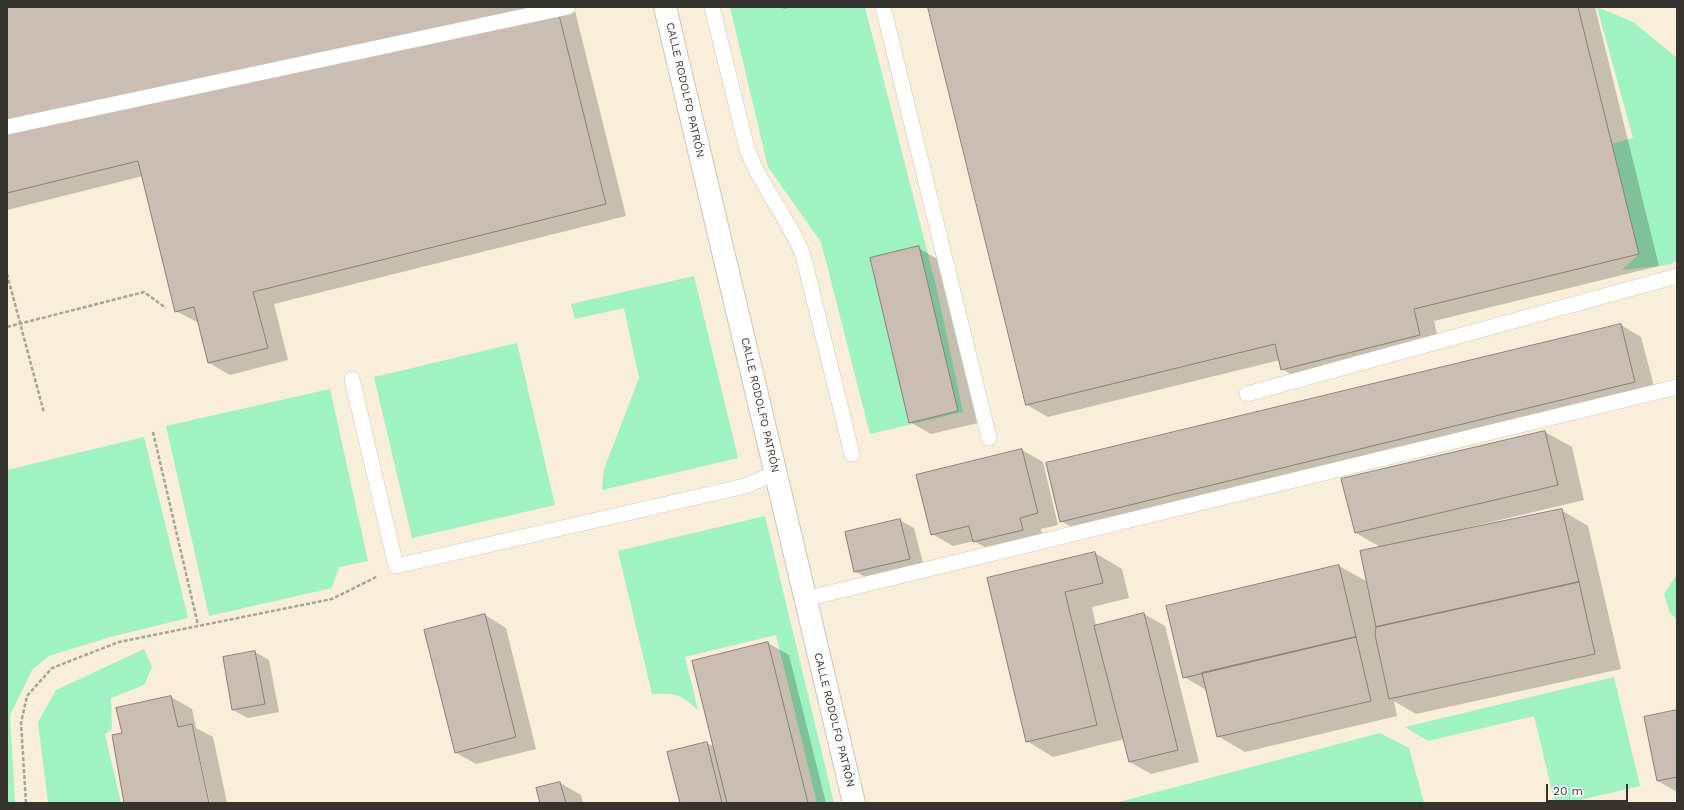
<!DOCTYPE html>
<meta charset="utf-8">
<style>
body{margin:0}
#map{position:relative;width:1684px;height:810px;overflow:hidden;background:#fef9ef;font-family:"Work Sans",sans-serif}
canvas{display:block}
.frame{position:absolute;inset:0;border:8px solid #35332e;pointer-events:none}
.scale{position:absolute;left:1546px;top:784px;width:82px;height:18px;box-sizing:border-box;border:2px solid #35332e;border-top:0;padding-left:5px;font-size:12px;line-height:14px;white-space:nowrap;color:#35332e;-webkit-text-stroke:3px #fff;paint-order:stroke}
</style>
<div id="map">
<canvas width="1684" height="810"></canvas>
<div class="frame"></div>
<div class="scale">20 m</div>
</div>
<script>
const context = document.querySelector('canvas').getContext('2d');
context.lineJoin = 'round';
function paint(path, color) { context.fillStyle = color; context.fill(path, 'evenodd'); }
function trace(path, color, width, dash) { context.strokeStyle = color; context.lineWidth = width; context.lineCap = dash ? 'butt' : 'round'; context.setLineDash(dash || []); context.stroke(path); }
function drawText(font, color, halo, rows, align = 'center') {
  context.font = font + ' "Work Sans",sans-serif'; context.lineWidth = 3; context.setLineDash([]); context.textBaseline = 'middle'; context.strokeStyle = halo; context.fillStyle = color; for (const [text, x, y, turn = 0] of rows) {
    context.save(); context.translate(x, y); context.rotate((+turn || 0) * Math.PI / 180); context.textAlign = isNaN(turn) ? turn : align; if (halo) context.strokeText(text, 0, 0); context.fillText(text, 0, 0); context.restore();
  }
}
const built = new Path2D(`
 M7 7H1677V803H7Z`);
const green = new Path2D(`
 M730 7H865L937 290 963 412 870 434 821 242 768 167Z
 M1597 7 1633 22 1677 58V261L1668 265 1622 270 1639 254 1611 144 1633 138Z
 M694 276 738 458 602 490 604 469 639 378 624 308 575 319 571 304Z
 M517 343 555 505 412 538 374 377Z
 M330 389 368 561 339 567 332 588 209 616 166 426Z
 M144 437 188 618 110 637 49 656 32 670 10 715 15 803H7V470Z
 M765 516 834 803H817L776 635 685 657 698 710C680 694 676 693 652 694L618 551Z
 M1677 574V619L1670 613 1664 594Z
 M144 649 152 667 144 685 111 698 112 729 105 734 121 803H48L38 722 56 690Z
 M1614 677 1640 786 1567 803H1555L1534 716 1428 741 1405 727Z
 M1380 733 1409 748 1424 803H1115Z`);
const shadow = new Path2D(`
 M7 7H574L626 216 274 304 288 360 230 375 209 363 199 323 176 311 143 176 7 210Z
 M781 7H791L784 9Z
 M929 7H1595L1659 266 1434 321 1440 347 1303 381 1282 369 1280 360 1048 417 1027 405Z
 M918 248 939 260 978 423 931 434 910 422Z
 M1621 325 1641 337 1656 394 1082 533 1061 521Z
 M1545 432 1572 447 1584 500 1462 529V531L1561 510 1588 526 1621 669 1416 714 1394 701 1397 716 1245 752 1218 736 1208 691 1184 677 1339 566 1366 581 1368 593H1370L1382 548 1356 533Z
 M1022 450 1043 462 1058 525 1041 529 1043 542 995 553 974 541 953 546 932 534Z
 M900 520 914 528 924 567 869 580 855 571Z
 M1095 553 1122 569 1129 598 1092 607 1096 626 1144 614 1165 626 1199 762 1151 774 1130 762 1124 739 1053 757 1027 741 988 579Z
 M485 615 506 628 536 749 476 764 455 752Z
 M768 643 789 655 826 803H681L707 743 714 747Z
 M255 652 269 660 279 712 248 718 233 710Z
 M171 697 192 709 196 728 213 737 227 803H210L195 736H193L208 803H126L123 734Z
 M1677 711V792L1658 781Z
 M560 783 581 795 583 803H541Z`);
const building = new Path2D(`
 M7 7H557L606 204 253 292 268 348 208 363 194 307 175 312 138 161 7 193Z
 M928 7H1578L1639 254 1414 309 1420 335 1281 370 1275 344 1026 405Z
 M919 246 958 411 909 423 870 258Z
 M1621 324 1635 382 1060 522 1046 463Z
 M1545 431 1558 485 1355 533 1341 479Z
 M1022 449 1038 513 1020 518 1023 530 973 542 969 526 931 535 916 475Z
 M1562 509 1579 582 1376 627 1360 551Z
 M900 519 910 559 854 572 845 532Z
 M1095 552 1103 583 1065 592 1097 725 1026 742 987 578Z
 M1339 565 1356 637 1183 678 1166 606Z
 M1579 582 1595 654 1389 699 1375 635 1376 627Z
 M1144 613 1178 750 1129 762 1094 626Z
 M485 614 516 737 455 753 424 630Z
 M1356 637 1371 701 1217 737 1202 673Z
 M768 642 808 803H727L692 661Z
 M255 651 265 704 232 710 223 657Z
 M171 696 178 727 192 724 209 803H124L112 735 122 733 116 708Z
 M1677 710V777L1657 781 1644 717Z
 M707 742 722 803H680L667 752Z
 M560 782 566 803H540L536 788Z`);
const path = new Path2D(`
 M7 274 44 413
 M7 327 144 292 166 308
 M153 432 198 625
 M26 803 21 723 27 696 52 668 119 642 332 599 378 576`);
const lane = new Path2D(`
 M712 7 747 149C761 187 788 217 803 255L852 454
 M883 7 989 438
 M7 127 568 7
 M352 379 396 566 745 486 776 473
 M1247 394 1677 276
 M805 599 1677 387`);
const street = new Path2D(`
 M665 7 854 803`);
const streetNames = [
 ["CALLE RODOLFO PATRÓN",685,90,77],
 ["CALLE RODOLFO PATRÓN",760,405,77],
 ["CALLE RODOLFO PATRÓN",834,720,76]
];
paint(built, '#f8eeda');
paint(green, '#9ff2c2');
paint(shadow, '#0003');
paint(building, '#c9bdb4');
trace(building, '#8b8078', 1);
trace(lane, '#cdc6ba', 16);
trace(street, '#cdc6ba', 24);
trace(path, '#a7a49c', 2.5, [4, 2]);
trace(lane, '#fff', 15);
trace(street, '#fff', 22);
drawText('11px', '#35332e', '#fff', streetNames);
</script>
